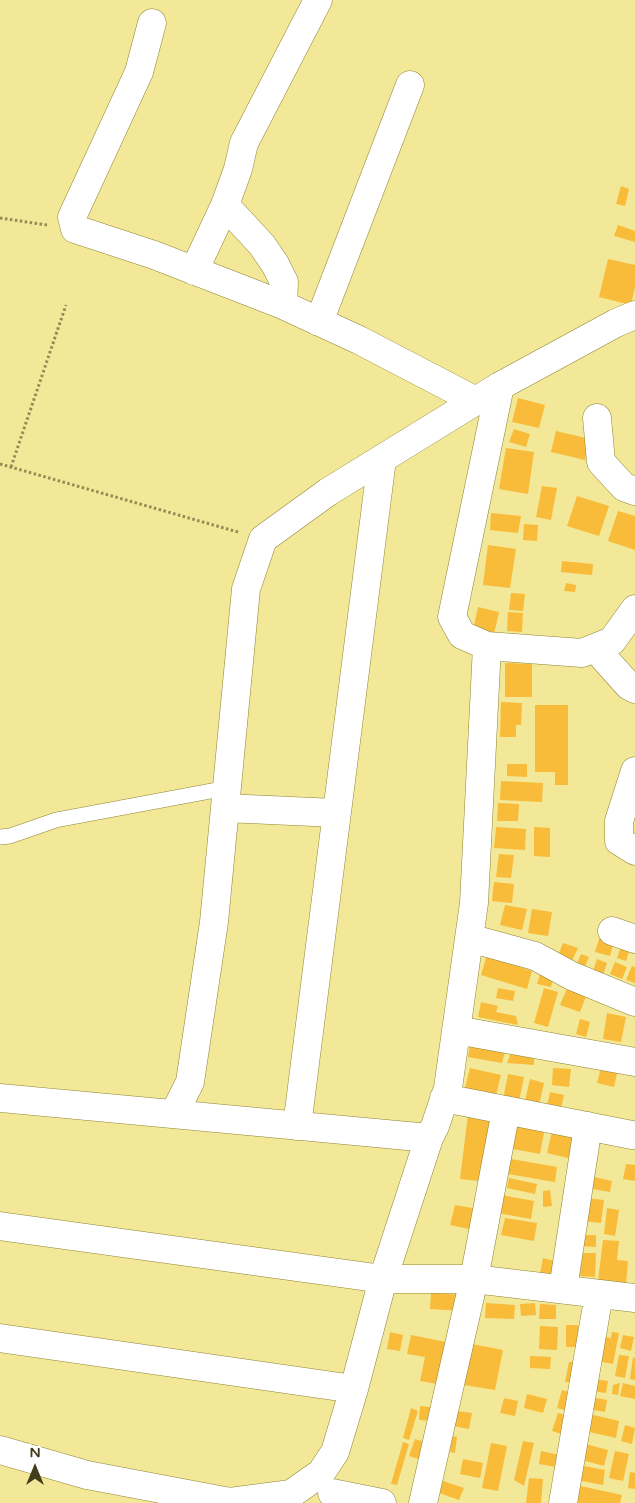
<!DOCTYPE html>
<style>
body{margin:0}
#map{position:relative;width:635px;height:1503px;overflow:hidden;background:#f3e897;font-family:"Varela Round",sans-serif}
canvas{display:block}
.north{position:absolute;left:10px;top:1443px;width:50px;height:50px;-webkit-text-stroke:4px #fff;paint-order:stroke;rotate:0deg;font-size:14px;font-weight:700;line-height:20px;text-align:center;color:#423d1c}
.north::after{content:'';display:block;margin:auto;width:18px;height:22px;background:#423d1c;clip-path:polygon(50% 0,100% 100%,50% 72%,0 100%)}
</style>
<div id="map">
<canvas width="635" height="1503"></canvas>
<div class="north">N</div>
</div>
<script>
const context = document.querySelector('canvas').getContext('2d');
context.lineJoin = 'round';
function paint(path, color) { context.fillStyle = color; context.fill(path, 'evenodd'); }
function trace(path, color, width, dash) { context.strokeStyle = color; context.lineWidth = width; context.lineCap = dash ? 'butt' : 'round'; context.setLineDash(dash || []); context.stroke(path); }
const building = new Path2D(`
 M621 186 629 189 625 206 616 204Z
 M618 225 635 231V242L614 236Z
 M608 259 635 265V287L631 305 599 297Z
 M518 398 545 405 539 428 512 422Z
 M514 429 530 434 526 447 509 442Z
 M556 431 590 439 585 460 551 452Z
 M506 448 534 452 528 494 499 489Z
 M542 486 557 488 551 520 536 517Z
 M577 496 609 506 599 536 567 526Z
 M618 511 635 516V550L608 541Z
 M491 513 521 516 518 533 490 530Z
 M524 524 538 525 537 541 523 540Z
 M488 545 516 549 510 588 483 585Z
 M562 561 593 564 592 575 561 572Z
 M566 583 576 585 575 592 564 591Z
 M511 593 525 594 523 611 509 610Z
 M478 607 499 612 494 634 473 630Z
 M508 612 523 613 522 632 507 631Z
 M505 663 532 664V697H505Z
 M501 702 522 703 521 725H516V737H500Z
 M535 705H568V785H555V772H535Z
 M507 764H527V777L507 776Z
 M501 781 543 783 542 802 500 800Z
 M498 803 519 804 518 821H497Z
 M496 827 526 829 525 850 494 848Z
 M534 827 550 828V857L534 856Z
 M499 854 514 855 511 878 496 877Z
 M494 882 514 884 512 903 492 901Z
 M505 905 527 909 522 930 500 925Z
 M532 909 552 912 548 936 528 933Z
 M600 936 614 941 610 956 595 952Z
 M623 940 632 943 626 961 617 958Z
 M563 943 578 948 571 963 557 958Z
 M489 948 520 958 517 966 532 971 527 989 481 975Z
 M581 954 589 957 584 969 576 966Z
 M597 959 607 963 603 975 593 971Z
 M615 962 627 967 622 979 610 974Z
 M632 966 635 967V983L626 980Z
 M542 967 555 971 551 987 537 984Z
 M568 986 587 994 580 1012 560 1005Z
 M498 988 515 991 513 1001 496 998Z
 M544 988 558 992 548 1027 534 1023Z
 M481 1002 498 1006 496 1012 516 1016 518 1025 478 1017Z
 M607 1013 626 1017 621 1042 603 1039Z
 M580 1019 590 1022 586 1037 576 1034Z
 M470 1045 505 1051 502 1063 468 1057Z
 M512 1050 534 1056V1065L507 1063Z
 M603 1060 619 1064 614 1087 597 1083Z
 M470 1068 501 1075 495 1099 464 1092Z
 M553 1068 571 1069 569 1087 552 1085Z
 M508 1074 524 1077 519 1102 503 1099Z
 M530 1079 544 1083 539 1105 525 1101Z
 M550 1092 564 1095 560 1113 546 1111Z
 M468 1115 496 1118 488 1182 460 1179Z
 M518 1122 545 1127 540 1154 513 1149Z
 M552 1131 577 1136 572 1159 547 1153Z
 M511 1159 557 1167 555 1182 508 1174Z
 M626 1164 635 1165V1181L623 1179Z
 M590 1176 612 1181 610 1192 587 1188Z
 M509 1178 537 1184 535 1194 507 1188Z
 M550 1190 552 1206 543 1207V1191Z
 M501 1195 534 1201 531 1219 498 1213Z
 M584 1198 604 1200 601 1223 581 1221Z
 M455 1205 478 1209 474 1230 450 1225Z
 M607 1208 619 1210 615 1236 604 1234Z
 M505 1218 537 1223 534 1241 501 1235Z
 M581 1235H596V1247L580 1246Z
 M603 1240 619 1241 617 1260 628 1261 626 1284 598 1281Z
 M582 1253H596L595 1277 580 1276Z
 M543 1258 554 1261 551 1276 540 1274Z
 M431 1293 464 1295 463 1311 430 1309Z
 M486 1303 515 1305 514 1319 485 1318Z
 M535 1303 536 1315 521 1316 520 1304Z
 M540 1304 556 1305V1319H539Z
 M566 1325H578V1347H566Z
 M540 1326 558 1327 557 1350 539 1349Z
 M390 1332 403 1335 400 1351 387 1349Z
 M612 1332 619 1333 613 1364 596 1361 601 1336 611 1338Z
 M411 1335 451 1343 443 1385 420 1381 425 1357 407 1354Z
 M623 1335 634 1337 631 1351 620 1348Z
 M472 1344 503 1350 495 1390 464 1385Z
 M619 1355 629 1356 625 1378 615 1376Z
 M530 1356 551 1357 550 1369 530 1368Z
 M633 1357 635 1358V1380L630 1379Z
 M569 1362H579L575 1383 565 1382Z
 M594 1379 608 1381 606 1393 592 1391Z
 M620 1383 618 1395 612 1394 613 1385Z
 M623 1383 635 1386V1399L620 1396Z
 M562 1390 575 1394 571 1412 557 1408Z
 M527 1394 547 1399 543 1413 524 1408Z
 M590 1397 607 1400 605 1412 588 1409Z
 M504 1398 518 1401 515 1416 500 1413Z
 M420 1406 438 1408 436 1421 419 1420Z
 M411 1408 418 1411 409 1440 403 1438Z
 M456 1411 472 1413 469 1429 453 1426Z
 M558 1413 569 1416 564 1435 552 1431Z
 M589 1414 619 1421 616 1438 585 1431Z
 M625 1425 635 1428 632 1444 621 1441Z
 M452 1436 457 1437 455 1453 450 1452Z
 M415 1439 431 1444 425 1461 409 1456Z
 M523 1441 534 1443 524 1486 514 1480Z
 M403 1442 409 1444 397 1485 391 1484Z
 M491 1443 507 1446 498 1491 482 1488Z
 M582 1443 608 1450 604 1466 578 1459Z
 M541 1451 559 1455 556 1467 539 1464Z
 M615 1451 629 1454 623 1481 609 1478Z
 M463 1459 483 1463 480 1478 460 1474Z
 M574 1464 605 1470 603 1485 571 1479Z
 M630 1472 635 1473V1489L628 1488Z
 M529 1478 543 1479 541 1503H526Z
 M443 1481 464 1488 459 1500 439 1493Z
 M571 1484 622 1495 620 1503H567Z`);
const path = new Path2D(`
 M0 218 47 225
 M0 464 238 532
 M11 467 66 305`);
const lane = new Path2D(`
 M0 837 10 836 56 820 227 788`);
const street = new Path2D(`
 M152 23 139 72 72 217 75 229 154 255 283 305 359 340 476 401
 M225 205 262 245 275 264 284 282 283 305
 M194 271 225 205 238 169 244 143 318 0
 M319 322 410 85
 M500 386 452 617 462 635 487 646 582 653 612 641 635 609
 M597 418 601 462 624 487 635 491
 M595 648 629 686 635 689
 M635 771 619 821V841L635 851
 M225 808 336 813
 M612 931 635 939
 M469 938 535 956 572 976 635 1002
 M456 1030 635 1062
 M0 1098 429 1138
 M444 1098 632 1135
 M174 1114 190 1082 214 922 246 589 263 539 328 492 500 386 616 323 635 315
 M297 1126 382 459
 M0 1226 383 1279H474L635 1298
 M563 1289 588 1126
 M0 1338 354 1389
 M0 1450 87 1475 230 1502 291 1494 321 1473 335 1452 354 1389 383 1279 429 1138 435 1126 448 1088 474 903 487 646
 M332 1493 382 1503
 M423 1503 474 1279 506 1110
 M563 1503 599 1294`);
paint(building, '#f8bb3a');
trace(lane, '#8f8434', 16);
trace(street, '#8f8434', 29);
trace(path, '#938b54', 3, [2.5, 2.5]);
trace(lane, '#fff', 15);
trace(street, '#fff', 28);
</script>
